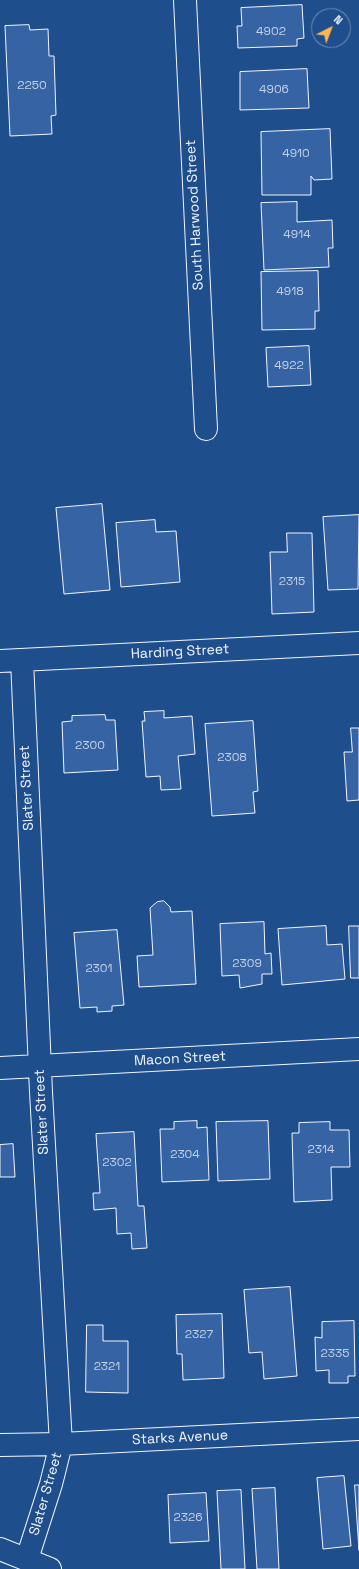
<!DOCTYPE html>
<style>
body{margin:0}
#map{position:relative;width:359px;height:1569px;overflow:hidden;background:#1f4e8c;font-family:"Space Grotesk",sans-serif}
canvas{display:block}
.north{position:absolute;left:311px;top:8px;width:40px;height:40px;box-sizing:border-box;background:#1f4e8c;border:1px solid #7391ba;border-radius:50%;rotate:42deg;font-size:11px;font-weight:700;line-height:16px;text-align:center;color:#f2f6ff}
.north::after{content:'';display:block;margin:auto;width:14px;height:18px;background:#ffb74d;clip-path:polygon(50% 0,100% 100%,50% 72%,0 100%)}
</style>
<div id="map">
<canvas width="359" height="1569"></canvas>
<div class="north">N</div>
</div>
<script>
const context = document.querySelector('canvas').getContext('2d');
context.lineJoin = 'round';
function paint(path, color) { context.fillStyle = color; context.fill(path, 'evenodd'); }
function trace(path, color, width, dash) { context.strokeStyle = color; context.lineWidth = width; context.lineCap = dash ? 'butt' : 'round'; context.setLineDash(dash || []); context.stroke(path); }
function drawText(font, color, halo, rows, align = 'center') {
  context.font = font + ' "Space Grotesk",sans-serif'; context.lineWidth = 3; context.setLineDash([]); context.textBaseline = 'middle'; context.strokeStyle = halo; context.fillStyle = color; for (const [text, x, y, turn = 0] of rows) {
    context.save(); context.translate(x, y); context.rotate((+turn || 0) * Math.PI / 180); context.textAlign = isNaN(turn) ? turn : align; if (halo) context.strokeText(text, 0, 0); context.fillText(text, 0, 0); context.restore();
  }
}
const building = new Path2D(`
 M302 5 304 38 297 39V46L238 48 237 26H242L241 8Z
 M29 25 30 30 48 29 49 56H54L56 115 51 116 52 134 10 136 5 26Z
 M307 69 309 108 240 110V72Z
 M330 129 332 179 314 180 311 176V195H262L261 132Z
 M297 202V222L332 220 333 248H328L329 267 264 270 261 203Z
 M318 271 319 311H315V329L262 330 261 272Z
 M309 346 311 385 268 387 266 348Z
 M102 504 110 590 64 594 56 508Z
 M359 515 358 589 328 590 323 517Z
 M155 520 156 532 176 531 180 582 121 587 116 523Z
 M287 533H312L314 612 272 614 270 552H287Z
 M164 711V718L192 716 195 754 178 756 181 789 161 790 160 776 146 777 142 721H145L144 712Z
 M105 715 106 720H115L118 770 64 773 62 722 72 721V716Z
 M253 721 258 791 253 792 255 813 212 816 205 724Z
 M351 728H359V800L347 801 344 752H352Z
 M164 901 170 907 171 912 192 911 196 984 139 987 137 956 153 955 150 908 157 902Z
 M264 922 265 954 271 953 272 974H262V984L240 988 239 975 222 976 220 924Z
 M326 926 327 945 342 944 345 979 282 985 278 929Z
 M349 926H359V978H351Z
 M117 930 124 1005 112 1006V1011L97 1012V1007L80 1008 74 933Z
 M197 1121V1128L207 1127 209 1180 162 1182 160 1129H174V1122Z
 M268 1121 270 1179 218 1181 216 1122Z
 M330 1122V1130H349L350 1167H331L332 1200 294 1202 292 1133H299V1123Z
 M134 1132 138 1206H144L147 1248 132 1249 131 1233 117 1234 116 1208 94 1210 93 1193H100L96 1134Z
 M13 1144 15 1177H0V1145Z
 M290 1287 297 1376 264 1379 262 1352 249 1353 244 1290Z
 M222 1314 224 1378 183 1380 182 1354H177L176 1315Z
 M354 1321 355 1376H348V1383H329V1370L316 1371 315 1337 322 1338V1322Z
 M87 1325H103V1341H128V1393L86 1392Z
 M344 1476 351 1546 323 1549 317 1478Z
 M355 1485H359V1550Z
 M275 1488 279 1569H257L252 1489Z
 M241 1490 245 1569H221L217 1491Z
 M206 1493 209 1541 170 1543 168 1495Z`);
const street = new Path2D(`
 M185 0 206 429
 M22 660 41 1092 61 1444 51 1484 27 1559
 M0 661 359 643
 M0 1068 359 1049
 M0 1445 61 1444 359 1429`);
const secondary = new Path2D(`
 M0 1549 50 1569`);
const numberNames = [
 ["4902",271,32],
 ["2250",32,86],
 ["4906",274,90],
 ["4910",296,154],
 ["4914",297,235],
 ["4918",290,292],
 ["4922",289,366],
 ["2315",292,582],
 ["2300",90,746],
 ["2308",232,758],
 ["2309",247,964],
 ["2301",99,969],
 ["2314",321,1150],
 ["2304",185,1155],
 ["2302",117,1163],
 ["2327",199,1335],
 ["2335",335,1354],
 ["2321",107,1367],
 ["2326",188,1518]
];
const streetNames = [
 ["South Harwood Street",195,215,-93],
 ["Harding Street",180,652,-3],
 ["Slater Street",27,788,-93],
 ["Macon Street",180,1059,-3],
 ["Slater Street",42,1112,-93],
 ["Starks Avenue",180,1438,-3],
 ["Slater Street",46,1494,-74]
];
paint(building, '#3563a3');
trace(building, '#f2f6ff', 1);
trace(street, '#f2f6ff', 24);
trace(secondary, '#f2f6ff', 24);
trace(street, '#1f4e8c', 22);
trace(secondary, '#1f4e8c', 22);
drawText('12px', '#c3d1e8', null, numberNames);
drawText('14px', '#f2f6ff', '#1f4e8c', streetNames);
</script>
